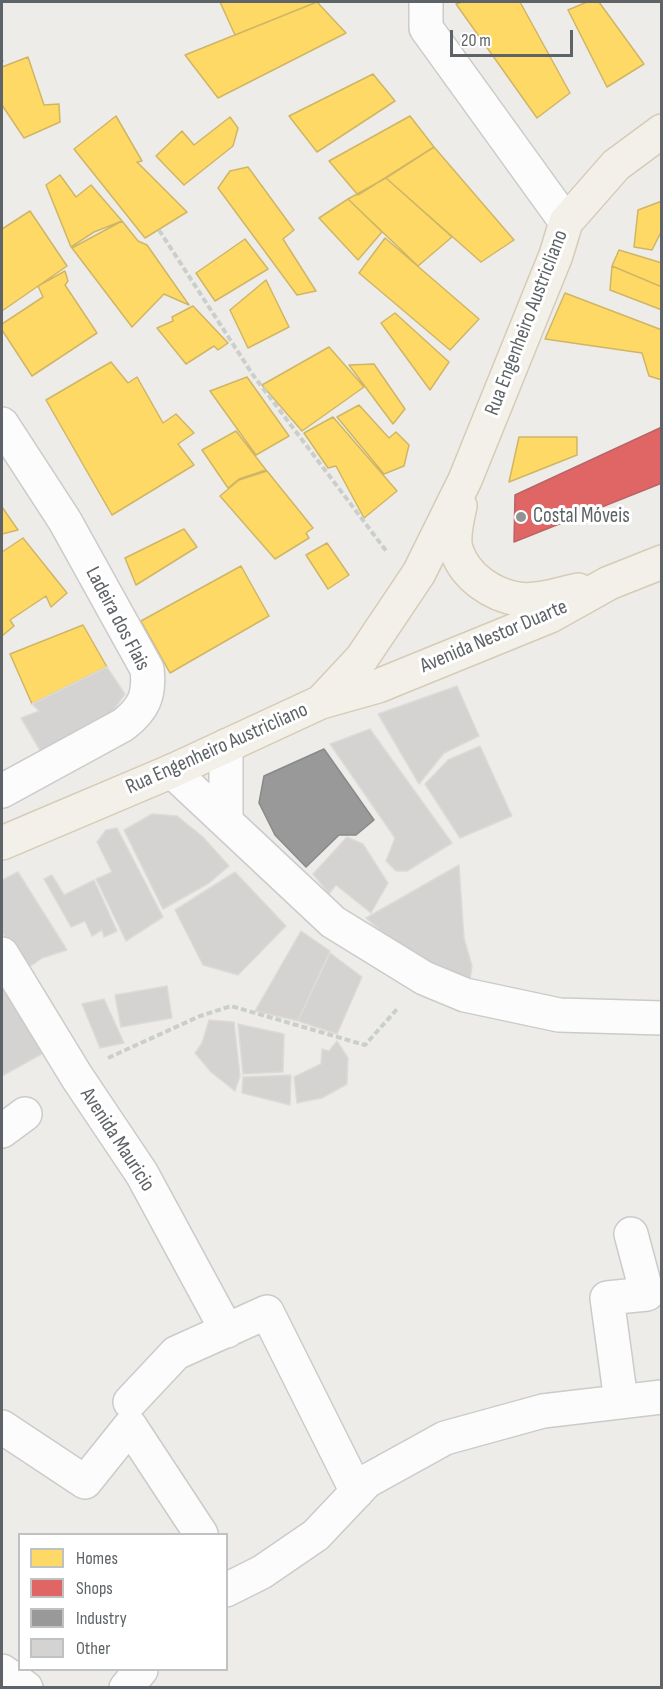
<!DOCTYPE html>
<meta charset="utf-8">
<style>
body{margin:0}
#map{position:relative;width:663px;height:1689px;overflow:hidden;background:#eeece8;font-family:"Sofia Sans Condensed",sans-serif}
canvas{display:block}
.frame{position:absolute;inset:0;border:3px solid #5e6367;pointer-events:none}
.legend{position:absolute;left:18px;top:1533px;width:210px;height:138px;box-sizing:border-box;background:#fff;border:2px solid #bfc1c2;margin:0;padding:8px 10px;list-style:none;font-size:18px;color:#5e6367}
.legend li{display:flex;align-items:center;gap:12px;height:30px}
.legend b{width:30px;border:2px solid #bfc1c2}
.scale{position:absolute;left:450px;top:30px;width:123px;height:27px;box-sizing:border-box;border:3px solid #5e6367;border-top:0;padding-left:8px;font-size:18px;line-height:21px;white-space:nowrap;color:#5e6367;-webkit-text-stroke:4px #fff;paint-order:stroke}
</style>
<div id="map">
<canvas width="663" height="1689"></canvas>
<div class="frame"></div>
<ul class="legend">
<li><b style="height:16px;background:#ffd966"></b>Homes</li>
<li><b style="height:16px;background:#e06666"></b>Shops</li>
<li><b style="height:16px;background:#999"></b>Industry</li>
<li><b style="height:16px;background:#d4d3d1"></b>Other</li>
</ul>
<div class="scale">20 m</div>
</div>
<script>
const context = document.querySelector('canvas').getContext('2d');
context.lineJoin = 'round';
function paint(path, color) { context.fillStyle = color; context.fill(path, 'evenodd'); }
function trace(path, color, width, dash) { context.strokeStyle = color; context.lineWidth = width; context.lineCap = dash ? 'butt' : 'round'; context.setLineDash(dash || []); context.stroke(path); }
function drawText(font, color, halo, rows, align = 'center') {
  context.font = font + ' "Sofia Sans Condensed",sans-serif'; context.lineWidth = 6; context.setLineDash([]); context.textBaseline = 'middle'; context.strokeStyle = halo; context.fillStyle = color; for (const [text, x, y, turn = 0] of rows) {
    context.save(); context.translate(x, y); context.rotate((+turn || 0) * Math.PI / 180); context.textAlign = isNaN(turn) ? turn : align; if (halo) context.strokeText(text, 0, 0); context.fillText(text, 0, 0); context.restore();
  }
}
const homes = new Path2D(`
 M220 2H317L235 35Z
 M317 2 346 33 218 98 185 55Z
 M462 2H520L570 93 537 118 456 4Z
 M587 2H599L644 64 607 87 568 10Z
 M28 57 44 105 59 104 60 122 24 138 2 105V67Z
 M373 74 395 101 317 152 289 116Z
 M116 116 142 161 137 162 187 212 145 238 74 149Z
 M410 116 434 147 358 195 329 161Z
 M230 117 238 128 233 146 184 185 156 156 182 131 194 145Z
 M434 147 514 240 481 262 386 178Z
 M248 167 294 230 283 239 316 291 297 295 218 188 230 171Z
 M60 175 76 197 91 185 122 221 94 232 71 247 46 185Z
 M386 178 452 237 418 266 348 199Z
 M348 199 382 232 358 260 319 218Z
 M662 201V230L652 250 634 247 638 210Z
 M30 211 67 266 2 311V229Z
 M122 221 138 241 147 245 189 305 164 294 132 327 72 248Z
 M385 238 479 319 450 350 359 273Z
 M245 239 268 269 215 301 196 273Z
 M619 250 662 263V287L612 266Z
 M612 266 662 287V310L610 290Z
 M65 271 68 281 65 285 97 333 32 376 2 330V324L43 297 38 286Z
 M266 280 289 327 248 348 230 310Z
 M565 293 662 330V380L649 376 642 353 545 339Z
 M193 306 228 343 218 350 214 346 186 364 157 328 173 321 172 317Z
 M395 313 449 362 430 390 381 323Z
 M329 347 364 387 302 431 262 385Z
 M111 362 128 383 137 377 163 423 176 414 194 433 178 444 194 465 112 515 46 400Z
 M374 364 405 409 393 424 349 365Z
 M247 377 289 436 256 455 210 391Z
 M359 405 389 438 396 432 409 445 404 466 384 474 337 417Z
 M333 417 397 491 364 518 336 466 328 468 304 433Z
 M236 431 266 470 239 479 228 488 202 450Z
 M519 437H577V455L509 482Z
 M267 471 313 528 306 533 309 538 275 559 220 496 239 480Z
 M2 507 18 530 2 534Z
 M184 529 197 547 136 585 125 558Z
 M23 538 67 593 51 607 46 596 10 620 14 626 2 636V552Z
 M327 543 349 575 328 589 306 555Z
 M241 566 269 616 170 673 141 621Z
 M83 625 107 667 32 704 10 654Z`);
const shops = new Path2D(`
 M662 427V483L514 542 515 495Z`);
const industry = new Path2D(`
 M324 749 374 820 356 835H339L306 867 275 835 259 803 264 776Z`);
const building = new Path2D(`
 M107 667 125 694 108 718 44 757 21 718 39 711 32 704Z
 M457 686 479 736 444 753 419 784 378 714Z
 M370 729 452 843 407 871H396L386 861 395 838 330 744Z
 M480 746 512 816 460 838 425 784 448 760Z
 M152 814 177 816 203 837 229 866 209 883 163 909 124 830Z
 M117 828 163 917 126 941 96 879 112 872 97 842 106 830Z
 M347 837 363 844 388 883 371 913 336 885 329 894 313 874Z
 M459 865 464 938 472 966 470 980 414 960 366 918Z
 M18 872 67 950 42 958 25 970 2 932V880Z
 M235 872 286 926 238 975 203 965 175 910Z
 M52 875 64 895 94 880 117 931 104 937 102 930 92 936 85 921 71 927 44 879Z
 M301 931 330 951 298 1021 255 1011Z
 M330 953 362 977 337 1034 298 1021Z
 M2 985 47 1051 2 1076Z
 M167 986 172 1018 121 1027 115 995Z
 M104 999 124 1043 100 1048 82 1004Z
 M209 1020 234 1022 240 1076 235 1091 211 1072 195 1053 202 1043Z
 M238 1024 284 1034 283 1072 243 1074Z
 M337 1041 348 1058 347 1084 322 1098 297 1103 294 1077 321 1064 322 1049 329 1051Z
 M291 1075 290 1105 242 1093 243 1077Z`);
const path = new Path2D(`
 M2 60V62
 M159 230 253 375 387 552
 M108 1058 200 1016 231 1006 365 1045 398 1008`);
const minor = new Path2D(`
 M426 2V28L566 222
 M2 424 65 521 147 669C150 695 144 709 123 725L2 791
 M226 746V821
 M172 771 333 922 424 978 465 995 559 1015 662 1018
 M2 954 77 1077 142 1174 227 1331
 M2 1131 25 1114
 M621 1401 607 1298 647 1294 631 1234
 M130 1402 176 1353 267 1312 357 1492
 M2 1427 85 1482 130 1426 201 1534
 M226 1590 262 1572 316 1535 367 1481 445 1438 543 1411 662 1397
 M2 1671 26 1688
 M126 1688 141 1670`);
const major = new Path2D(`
 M460 506C457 519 452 540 457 552 466 577 492 595 518 599 537 602 560 594 578 590
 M321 702 378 686 550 616 609 583 662 562
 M2 843 172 771 321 702 362 658 419 573 465 480 556 255 566 222 616 165 662 131`);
const markers = [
 [521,517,6,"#909394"]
];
const streetNames = [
 ["Rua Engenheiro Austricliano",527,323,-69],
 ["Ladeira dos Flais",117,619,62],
 ["Avenida Nestor Duarte",494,637,-23],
 ["Rua Engenheiro Austricliano",217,749,-24],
 ["Avenida Mauricio",117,1140,57]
];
const poiNames = [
 ["Costal Móveis",533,517]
];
paint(homes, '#ffd966');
trace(homes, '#cfb666', 1.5);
paint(shops, '#e06666');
trace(shops, '#b96566', 1.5);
paint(industry, '#999');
trace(industry, '#87898a', 1.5);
paint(building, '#d4d3d1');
trace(building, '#dddbd8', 1.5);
trace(minor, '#cacbca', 36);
trace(major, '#d6cbb6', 36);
trace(path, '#cacfcb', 4, [6, 3]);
trace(minor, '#fcfcfc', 33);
trace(major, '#f3f0e9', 33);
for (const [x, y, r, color] of markers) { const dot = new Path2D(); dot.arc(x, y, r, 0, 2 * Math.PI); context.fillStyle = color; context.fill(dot); trace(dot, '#fff', 2); }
drawText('21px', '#5e6367', '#fff', streetNames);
drawText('21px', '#5e6367', '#fff', poiNames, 'left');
</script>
